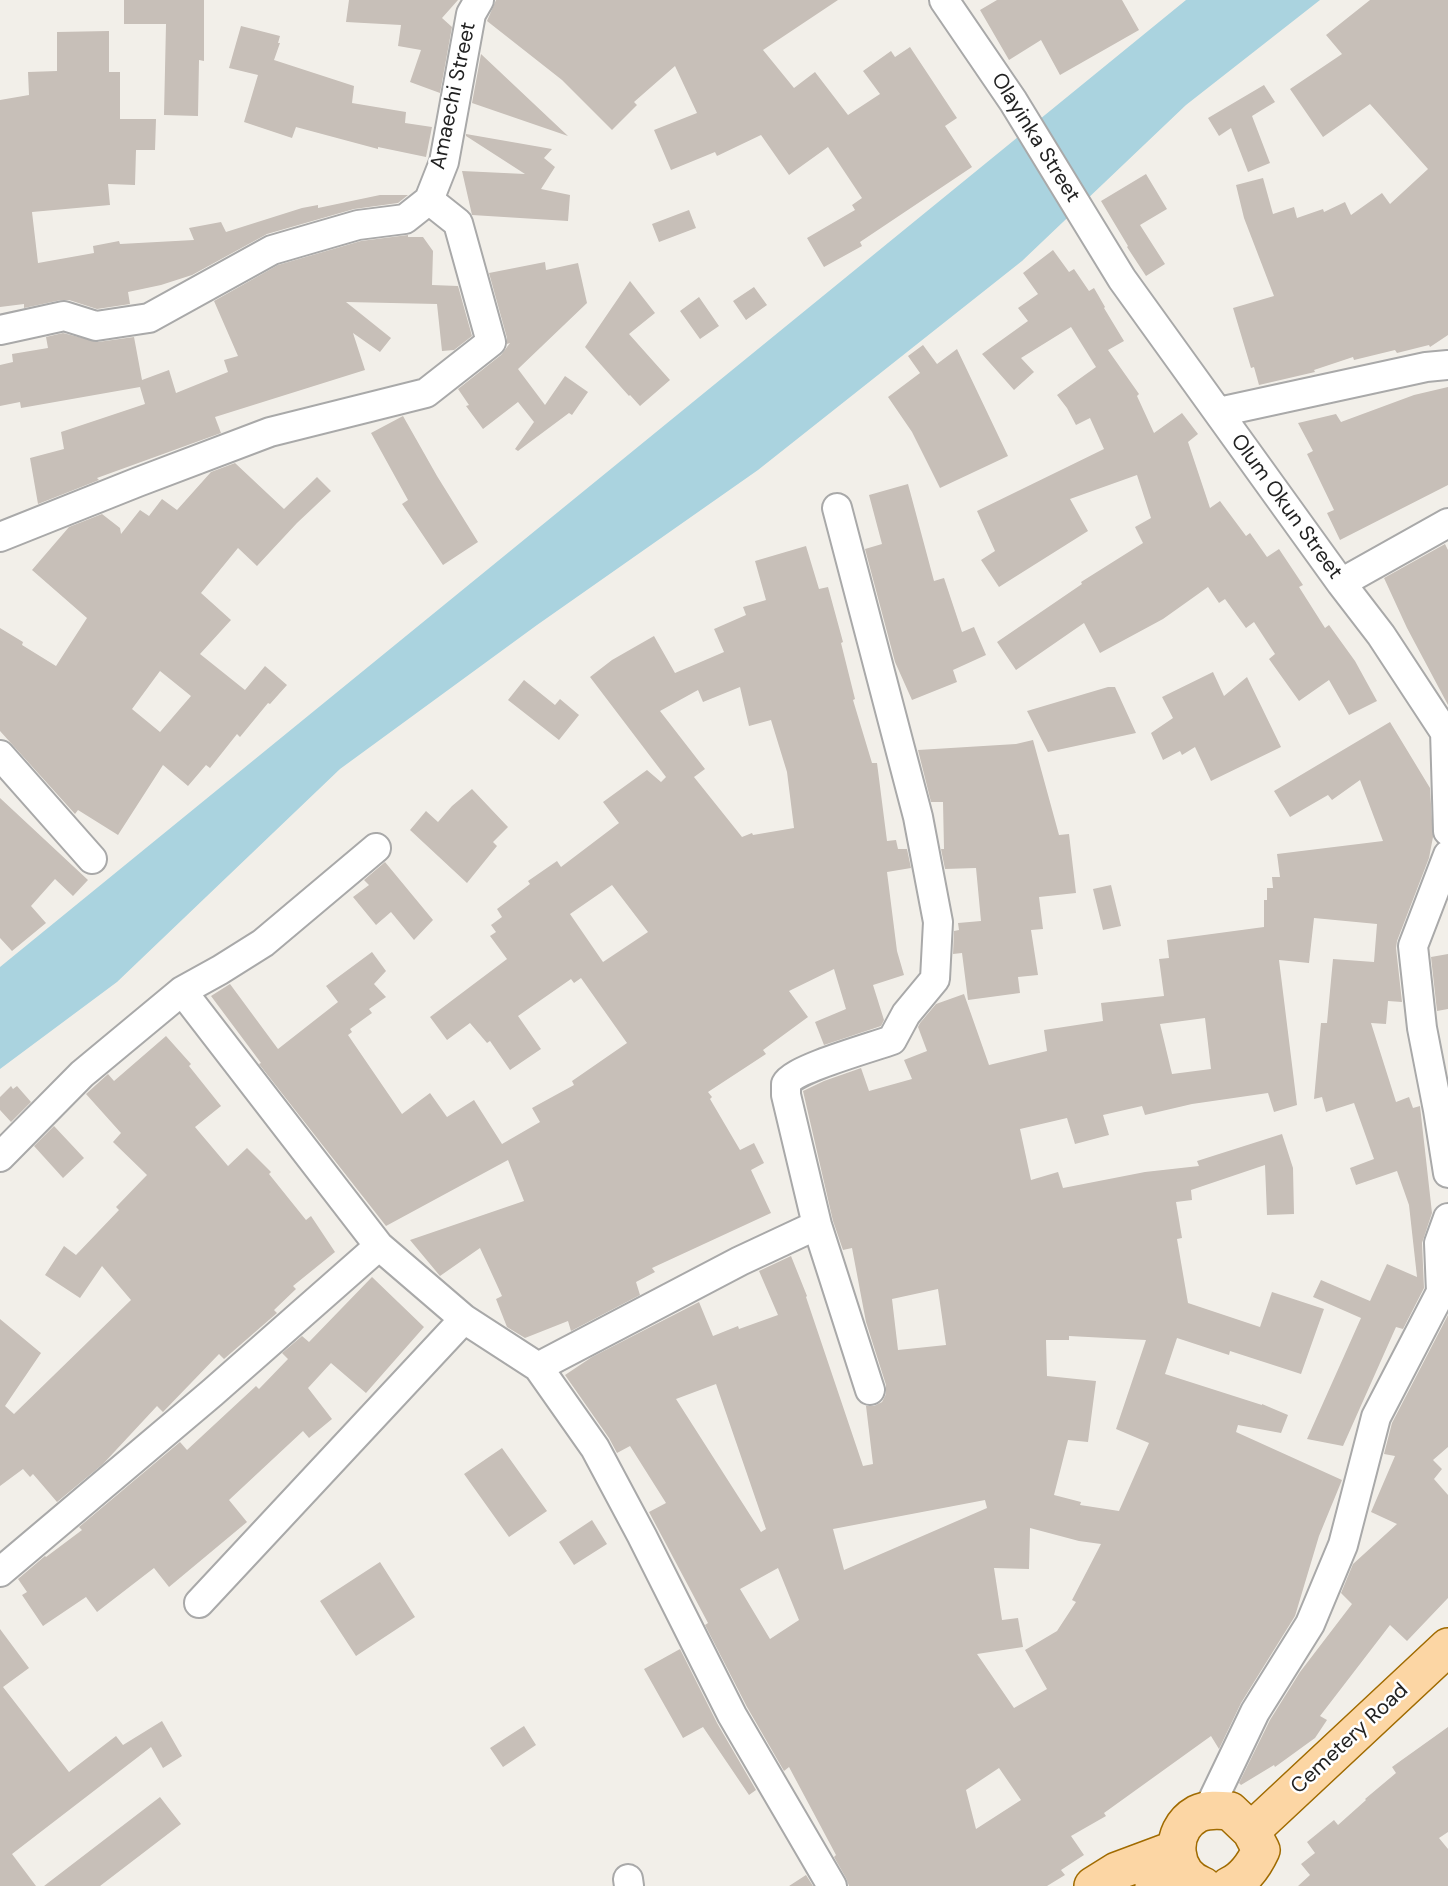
<!DOCTYPE html>
<style>
body{margin:0}
canvas{display:block;background:#f2efe9}
</style>
<canvas width="1448" height="1886"></canvas>
<script>
const context = document.querySelector('canvas').getContext('2d');
context.lineJoin = 'round';
function paint(path, color) { context.fillStyle = color; context.fill(path, 'evenodd'); }
function trace(path, color, width, dash) { context.strokeStyle = color; context.lineWidth = width; context.lineCap = dash ? 'butt' : 'round'; context.setLineDash(dash || []); context.stroke(path); }
function drawText(font, color, halo, rows, align = 'center') {
  context.font = font + ' "DM Sans",sans-serif'; context.lineWidth = 5; context.setLineDash([]); context.textBaseline = 'middle'; context.strokeStyle = halo; context.fillStyle = color; for (const [text, x, y, turn = 0] of rows) {
    context.save(); context.translate(x, y); context.rotate((+turn || 0) * Math.PI / 180); context.textAlign = isNaN(turn) ? turn : align; if (halo) context.strokeText(text, 0, 0); context.fillText(text, 0, 0); context.restore();
  }
}
const water = new Path2D(`
 M1186 0H1320L1186 105 1022 261 758 470 537 625 340 769 117 982 0 1069V967Z`);
const building = new Path2D(`
 M124 0H204V61L199 60 198 116 164 115 166 24H124Z
 M349 0H458L442 18 452 27 440 93 410 82 421 50 398 46 401 25 346 22Z
 M496 0H838L763 50 794 88 815 72 848 115 880 94 863 71 891 51 895 57 910 47 957 118 945 126 972 167 860 242 862 246 824 267 807 238 855 210 852 205 862 198 828 147 789 175 761 135 717 156 715 152 671 170 654 130 697 113 675 66 634 102 637 105 612 130 562 80 487 21Z
 M997 0H1122L1139 30 1060 75 1041 40 1009 60 980 10Z
 M1370 0H1448V335L1430 347 1429 345 1397 353 1395 350 1354 360 1353 357 1314 370 1315 372 1259 385 1254 367 1251 368 1233 308 1274 296 1244 218 1236 185 1263 178 1273 214 1294 207 1297 218 1323 209 1324 212 1345 202 1351 215 1382 193 1390 204 1428 169 1370 104 1323 137 1290 89 1342 54 1326 35Z
 M241 26 280 36 278 43H280L274 60 354 86 352 103 406 112 405 123 432 127 426 157 378 147V149L296 127 292 138 244 122 258 75 229 68Z
 M109 31V72H120V119H156L155 150H136L135 185 108 184 110 205 32 212 38 263 94 253 93 246 119 241 120 244 194 240 189 228 221 222 226 232 302 208 318 205V208L380 195H408L398 203 354 209 267 234 192 275 161 285 128 292 130 304 97 309 69 300H61L24 308V304L0 307V100L29 95 28 72 57 71V32Z
 M481 54 568 136 472 103Z
 M1264 85 1275 102 1252 116 1270 163 1248 172 1231 128 1219 136 1208 118Z
 M466 134 552 149 544 158 555 167 541 189 570 195 568 221 472 215 462 171 525 174 466 136Z
 M1146 174 1167 209 1140 225 1165 264 1146 276 1127 247 1128 246 1101 201Z
 M689 210 696 228 659 242 652 224Z
 M408 235V237H423L433 251 432 285 458 286 472 336 454 350 442 351 437 304 346 302 391 338 380 352 353 333 365 370 215 417 221 433 97 478 99 480 38 504 30 458 64 449 61 432 145 404 140 387 21 408 20 402 0 406V365L13 362 12 354 48 348 46 337 63 333 98 342 134 337 142 380 169 370 176 393 228 372 224 360 238 356 214 301 278 265 361 241Z
 M1053 250 1069 272 1074 269 1089 291 1094 288 1105 307 1104 308 1124 341 1108 350 1139 394 1137 396 1154 433 1182 413 1198 434 1188 442 1210 508 1220 501 1246 536 1250 533 1267 557 1279 549 1303 585 1299 587 1325 628 1329 625 1355 661 1377 701 1349 715 1329 680 1299 701 1269 659 1275 654 1254 622 1246 628 1225 599 1219 603 1208 587 1163 619 1100 653 1084 623 1016 670 997 642 1082 584 1081 582 1143 543 1135 527 1151 518 1137 475 1070 499 1088 531 999 587 981 560 995 551 977 511 1104 449 1090 418 1076 425 1067 408 1057 395 1096 367 1071 327 1021 358 1034 372 1014 390 982 354 1028 321 1018 308 1038 294 1023 273Z
 M545 262 546 270 578 263 587 303 518 369 545 405 565 376 588 392 572 415 569 413 518 451 515 449 534 422 518 402 483 429 466 406 469 405 458 389 501 355 510 343 507 344V338L489 273Z
 M630 281 655 313 629 334 670 380 640 406 630 395 629 396 585 347Z
 M754 287 767 305 746 320 733 301Z
 M699 297 719 326 700 339 680 311Z
 M923 345 937 364 957 349 1008 456 940 488 912 432 888 397 920 373 908 356Z
 M1448 387V485L1340 540 1327 513 1334 510 1307 454 1313 451 1298 423 1336 414 1341 422 1414 395Z
 M403 416 437 476 478 542 443 565 402 504 408 500 371 433Z
 M235 463 284 509 317 477 331 491 297 523 257 566 238 548 201 593 231 620 200 654 245 690 265 666 287 685 270 704 268 703 240 737 237 734 210 768 206 765 188 786 163 765 118 835 78 810 75 814 0 731V628L23 642 22 645 56 666 87 618 32 570 69 527 102 514 120 528 121 534 140 510 149 516 162 499 177 510 211 472ZM160 671 191 696 160 732 132 709Z
 M908 484 934 581 944 578 962 632 974 627 986 655 953 670 957 682 912 700 895 662 865 549 882 544 869 495Z
 M1445 544 1448 550V705L1407 628 1384 578Z
 M806 546 819 589 828 587 843 642 841 643 855 699 853 700 872 763H877L887 841 896 840 898 849H907L911 868 887 872 897 951 904 975 873 985 884 1020 881 1026 824 1045 815 1022 846 1009 834 969 789 991 808 1017 763 1050 766 1054 708 1092 712 1097 710 1099 740 1150 754 1143 764 1163 751 1170 771 1213 652 1268 655 1272 636 1282 640 1295 573 1330 571 1331 568 1321 525 1338 507 1327 496 1299 502 1296 480 1248 440 1276 410 1240 524 1201 508 1160 386 1226 259 1064 261 1063 211 996 230 984 278 1049 338 1002 326 986 372 952 386 971 374 984 386 997 369 1009 372 1013 350 1029 352 1032 348 1035 402 1114 430 1093 447 1117 474 1100 502 1144 540 1122 532 1108 574 1085 572 1081 627 1043 581 978 574 983 571 979 518 1016 541 1049 510 1070 490 1041 487 1043 470 1023 447 1040 430 1017 507 959 490 936 496 932 491 925 502 917 497 909 530 884 528 881 557 861 561 867 619 823 603 802 647 770 661 782 666 777 590 677 612 660 654 636 675 673 724 652 714 629 746 615 743 607 766 600 755 561ZM740 687 749 726 771 720 787 772 794 828 753 835 752 833 742 837 694 777 705 769 660 711 698 690 703 702ZM612 885 648 932 603 962 570 914Z
 M1213 672 1224 696 1247 677 1281 747 1211 781 1195 747 1182 755 1180 751 1163 760 1151 733 1173 718 1162 697Z
 M524 680 555 705 560 699 579 715 559 740 508 700Z
 M1108 687H1115L1136 733 1048 752 1027 711Z
 M1390 722 1430 788 1433 837 1429 858 1397 941 1396 948 1402 1002 1388 1001 1386 1024 1371 1023 1396 1102 1409 1097 1413 1108 1420 1106 1432 1213 1422 1243 1424 1288 1403 1329 1396 1327 1343 1446 1307 1439 1361 1318 1313 1297 1321 1280 1370 1301 1387 1264 1417 1277 1409 1205 1397 1171 1356 1185 1350 1168 1374 1159 1354 1103 1326 1112 1322 1097 1314 1099 1321 1023H1327L1333 959 1374 962 1377 924 1314 918 1309 963 1279 960 1297 1105 1274 1112 1268 1093 1192 1104 1145 1115 1142 1106 1103 1115 1109 1135 1075 1144 1067 1118 1020 1129 1031 1180 1058 1172 1063 1188 1145 1172 1199 1166 1197 1161 1282 1134 1293 1168 1294 1214 1267 1215 1265 1165 1191 1190 1192 1200 1176 1202 1182 1238 1177 1239 1188 1303 1260 1327 1272 1292 1324 1309 1301 1374 1230 1351 1229 1355 1177 1338 1165 1374 1262 1405V1404L1288 1415 1281 1433 1238 1425 1236 1432 1342 1480 1319 1536 1295 1616 1241 1703 1219 1749 1211 1736 1104 1813 1106 1816 1071 1836 1084 1855 1061 1870 1065 1875 1047 1886H849L846 1878 834 1857 836 1855 789 1767 784 1771 747 1707 705 1625 708 1623 649 1512 666 1503 630 1446 617 1453 609 1438 565 1375 592 1357 699 1302 713 1336 738 1326 739 1329 778 1315 759 1271 791 1256 807 1296 806 1297 863 1466 873 1464 866 1406H874L882 1402 886 1394V1385L866 1322 852 1248 843 1250 833 1221 803 1091 824 1081 861 1068 869 1091 912 1079 904 1060 927 1051 918 1027 920 1023 936 1004 964 994 989 1065 1047 1051 1044 1030 1103 1021 1101 1003 1164 996 1159 959 1169 958 1167 940 1264 927V900H1267V888H1273L1272 877H1280L1277 854 1383 841 1360 780 1332 800 1328 795 1290 817 1274 791ZM1205 1018 1211 1069 1172 1074 1160 1024ZM938 1289 946 1345 898 1350 892 1299ZM1069 1336 1146 1340 1116 1429 1149 1443 1119 1511 1080 1505 1081 1502 1054 1495 1068 1440 1088 1442 1096 1381 1047 1376 1046 1340H1069ZM716 1384 766 1529 761 1532 676 1399ZM985 1500 987 1508 844 1570 833 1529ZM1030 1528 1079 1541 1101 1544 1072 1600 1076 1602 1057 1631 1025 1650 1047 1689 1014 1708 977 1654 1023 1647 1018 1618 1002 1620 994 1568 1029 1569ZM778 1568 799 1620 770 1639 740 1589ZM999 1768 1021 1800 976 1829 966 1790Z
 M1033 740 1059 835 1069 834 1076 893 1039 897 1043 929 1031 930 1038 975 1018 977 1020 993 968 1000 962 953 953 954 954 931 959 930 958 923 981 921 976 868 945 869 941 849H944L943 802H931L918 750 1016 744Z
 M472 789 508 827 493 842 497 846 467 883 410 830 426 811 438 822 452 806Z
 M0 798 88 880 73 896 55 879 31 906 46 923 12 951 0 938Z
 M385 862 433 920 414 940 391 912 376 925 353 897 369 885 364 880Z
 M1111 885 1121 926 1103 930 1093 889Z
 M1448 954V1009L1437 1011 1431 957Z
 M166 1036 191 1064 189 1066 221 1106 195 1127 228 1166 247 1148 271 1172 269 1174 306 1220 311 1216 335 1252 293 1286 296 1289 274 1310 277 1313 224 1359 219 1354 163 1412 157 1406 103 1464 57 1502 33 1474 30 1477 23 1469 0 1486V1319L41 1353 5 1406 14 1414 131 1300 102 1266 80 1298 45 1275 64 1246 76 1255 119 1210 116 1207 147 1175 113 1142 121 1133 86 1094 108 1074 114 1081Z
 M11 1086 13 1089 17 1086 31 1102 11 1122 0 1110V1097Z
 M54 1126 84 1158 63 1178 34 1146Z
 M372 1277 424 1327 366 1393 331 1363 308 1388 332 1419 309 1438 303 1431 229 1500 247 1522 169 1587 154 1568 97 1612 86 1597 43 1626 22 1595 27 1592 18 1579 45 1556 46 1557 82 1530 79 1527 180 1442 187 1450 256 1386 259 1389 288 1359 282 1353 302 1336 309 1342Z
 M1448 1315V1447L1433 1460 1442 1469 1434 1479 1448 1495V1598L1407 1641 1390 1625 1320 1716 1327 1720 1315 1738 1275 1767 1274 1765 1241 1785 1239 1783 1270 1720 1300 1672 1352 1604 1341 1593 1353 1564 1397 1524 1371 1512 1395 1456 1384 1454 1392 1423Z
 M502 1448 547 1511 509 1537 464 1474Z
 M592 1520 607 1544 574 1565 559 1542Z
 M380 1562 415 1617 356 1656 320 1601Z
 M0 1629 29 1668 3 1687 69 1772 116 1736 123 1745 162 1721 182 1756 163 1768 151 1747 12 1854 36 1886H0Z
 M680 1649 717 1723 756 1790 749 1795 703 1727 683 1738 644 1669Z
 M524 1726 536 1745 503 1767 490 1748Z
 M1448 1727V1832L1439 1838 1448 1849V1886H1298L1310 1875 1301 1864 1315 1853 1307 1842 1334 1820 1338 1825 1366 1800 1365 1799 1396 1773 1392 1767Z
 M160 1797 181 1824 100 1886H44Z
 M806 1875 813 1886H789Z`);
const minor = new Path2D(`
 M944 0 1013 101 1122 279 1341 583 1381 635 1448 737
 M0 330 64 316 96 326 149 318 272 250 358 225 405 219 429 200
 M1219 412 1426 367 1448 365
 M837 508 918 817 938 922 935 979 906 1014 892 1040C873 1047 793 1069 786 1084 786 1086 786 1093 786 1095L817 1225 870 1390
 M0 537 138 482 270 432 426 393 491 342 458 223 429 200 444 162 471 14 479 0
 M1341 583 1448 523
 M1445 731 1448 831
 M0 755 92 859
 M1448 855 1413 946 1422 1028 1438 1110 1448 1173
 M182 991 379 1246 464 1319 538 1367 595 1448 642 1536 732 1715 832 1886
 M0 1157 82 1074 182 991 220 970 263 943 376 848
 M538 1367 740 1261 817 1225
 M0 1572 212 1393 379 1246
 M199 1603 464 1319
 M1208 1810 1255 1712 1310 1624 1343 1545 1376 1417 1441 1292 1439 1243 1448 1218
 M628 1879 629 1886`);
const major = new Path2D(`
 M1251 1831 1448 1647
 M1093 1886 1117 1871 1176 1849
 M1154 1886 1186 1876
 M1203 1886C1172 1875 1167 1831 1197 1814 1207 1809 1219 1810 1230 1811L1251 1831 1261 1850C1254 1865 1245 1879 1229 1886`);
const streetNames = [
 ["Amaechi Street",454,96,-78],
 ["Olayinka Street",1035,138,58],
 ["Olum Okun Street",1286,507,54],
 ["Cemetery Road",1350,1739,-43]
];
paint(water, '#aad3df');
paint(building, '#c7bfb8');
trace(minor, '#a9a9a9', 32);
trace(major, '#a06b00', 40);
trace(minor, '#fff', 28);
trace(major, '#fcd6a4', 37);
drawText('21px', '#222', '#fff', streetNames);
</script>
